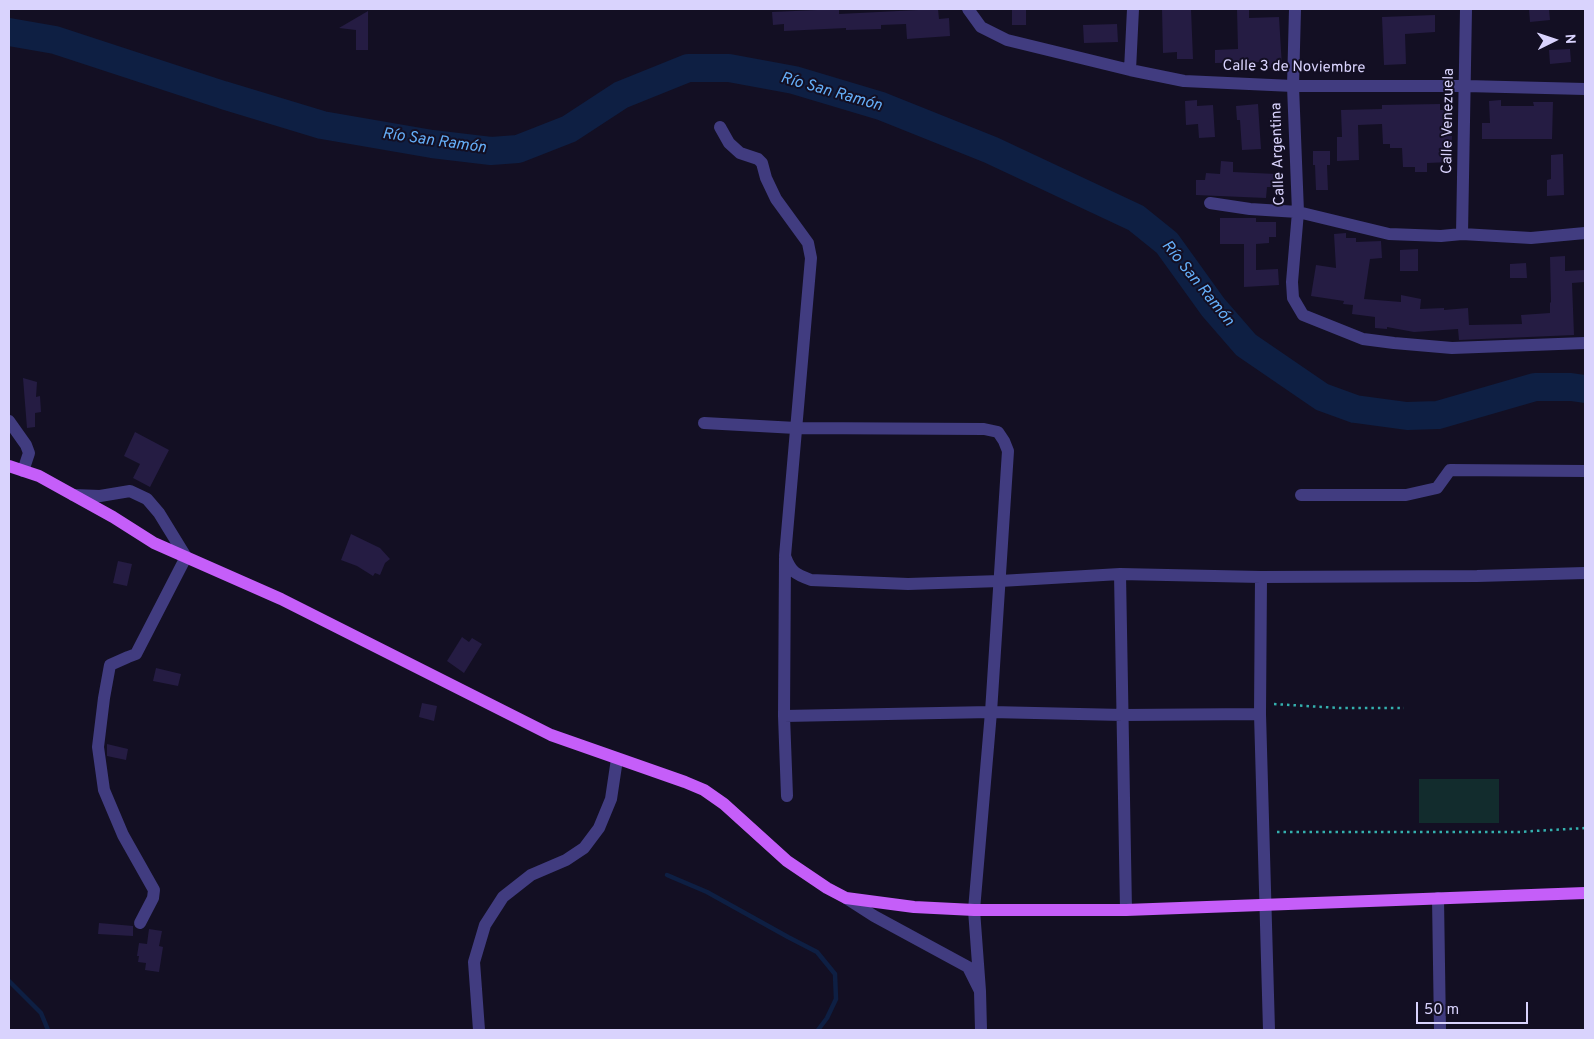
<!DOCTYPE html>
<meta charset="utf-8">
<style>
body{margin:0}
#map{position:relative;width:1594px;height:1039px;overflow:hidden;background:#130f23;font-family:Overpass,sans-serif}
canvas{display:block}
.frame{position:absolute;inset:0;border:10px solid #d9d3fd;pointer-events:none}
.north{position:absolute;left:1529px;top:15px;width:50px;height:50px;-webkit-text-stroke:4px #130f23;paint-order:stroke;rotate:86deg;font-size:14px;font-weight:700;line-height:20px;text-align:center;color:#d9d3fd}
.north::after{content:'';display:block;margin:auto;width:18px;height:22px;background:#d9d3fd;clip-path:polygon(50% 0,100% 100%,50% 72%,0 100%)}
.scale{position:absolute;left:1416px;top:1002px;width:112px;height:22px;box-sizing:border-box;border:2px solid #d9d3fd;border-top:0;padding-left:6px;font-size:15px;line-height:18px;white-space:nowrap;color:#d9d3fd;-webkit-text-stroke:4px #130f23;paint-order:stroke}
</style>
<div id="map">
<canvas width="1594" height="1039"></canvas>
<div class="frame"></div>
<div class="north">N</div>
<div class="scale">50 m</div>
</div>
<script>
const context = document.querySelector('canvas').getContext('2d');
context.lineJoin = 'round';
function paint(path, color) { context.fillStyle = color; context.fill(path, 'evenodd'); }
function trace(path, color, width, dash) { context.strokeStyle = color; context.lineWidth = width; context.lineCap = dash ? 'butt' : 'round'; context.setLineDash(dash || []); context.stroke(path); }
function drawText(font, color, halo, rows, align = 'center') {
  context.font = font + ' Overpass,sans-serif'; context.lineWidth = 4; context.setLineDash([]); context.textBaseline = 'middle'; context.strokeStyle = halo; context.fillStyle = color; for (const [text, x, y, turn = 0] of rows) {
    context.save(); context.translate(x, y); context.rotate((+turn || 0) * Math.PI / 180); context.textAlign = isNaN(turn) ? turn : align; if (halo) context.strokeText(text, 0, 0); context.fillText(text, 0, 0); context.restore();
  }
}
const green = new Path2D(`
 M1419 779H1499V823H1419Z`);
const stream = new Path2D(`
 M667 875 707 892 788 937 817 952 835 974 836 999 827 1018 818 1030
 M9 981 41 1013 48 1030`);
const river = new Path2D(`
 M9 32 55 40 223 95 322 125 432 144 491 151 518 149 569 129 621 95 688 68H729L794 80 881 106 991 150 1136 218 1167 243 1213 307 1246 345 1322 397 1355 409 1407 416 1438 415 1535 387H1571L1585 389`);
const building = new Path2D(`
 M839 9V14L938 9 939 19 949 18 950 36 907 39 906 24 881 25V29L846 30V28L784 31V24L773 25 772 12Z
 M1012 9H1026V25H1012Z
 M1162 9H1191L1193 59H1177V52L1163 53Z
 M1237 9H1249V18L1279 17 1282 67 1268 68V62L1215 63V50L1238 49Z
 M1529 9H1549L1550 20 1530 22Z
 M368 11V50H356V30L339 28Z
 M1435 15V32L1405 34 1406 64 1384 65 1382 17Z
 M1117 24 1118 42 1084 43 1083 25Z
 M1570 49 1571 62 1550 64 1549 50Z
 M1197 100V106L1213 105 1215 137 1199 138 1198 124 1186 125 1185 101Z
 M1501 100V106H1534L1533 102H1553L1552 139H1482V123H1490L1489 101Z
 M1258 104 1261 149 1242 150 1240 120H1237L1236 106Z
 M1440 104V110H1446L1447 136H1452L1451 162 1427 163V172H1415V167H1403L1402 148H1390V144H1383L1382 124 1358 125 1359 160 1337 161V137H1342L1341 110 1382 109V105Z
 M1313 151H1330V165H1327L1328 190H1316L1315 165H1313Z
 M1563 154 1564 195 1547 196V180L1551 179V155Z
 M1221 161 1233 162V172L1276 174 1275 187H1267L1266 198 1196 195V180H1205L1206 173 1220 174Z
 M1220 218H1256V222H1276V237H1269V243L1256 244V270L1278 269 1279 285 1244 287V244H1220Z
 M1346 233V238H1356V242L1381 241 1382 258 1370 259 1364 299 1401 302V295L1421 299 1420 309 1444 308V310L1468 308 1469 325 1522 324 1521 315 1550 313V303L1551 302 1550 257 1565 256V271L1584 270 1585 282 1572 283 1574 335 1459 340 1458 329 1414 332 1387 327V329L1375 328V317L1352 314 1353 305 1343 304 1344 301 1311 296 1316 265 1336 268 1334 234Z
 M1418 249V271H1400V250Z
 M1526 263 1527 278H1510V264Z
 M23 378 37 382 36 397 40 396 41 412 35 413V427L27 428Z
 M135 432 169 450 150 487 133 478 140 464 124 456Z
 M351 534 380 548 390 559 385 563 380 575 375 573 373 576 357 566 341 560Z
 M118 561 132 564 127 586 113 583Z
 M462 637 469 642 472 638 482 644 464 673 447 661Z
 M156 668 181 674 178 686 153 681Z
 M422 703 437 706 434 721 419 717Z
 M107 744 128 749 126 760 107 756Z
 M99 923 133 926V936L98 934Z
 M149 929 162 931 159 946 163 947 159 972 145 970 146 963 138 962 139 956H137L139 943 147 944Z`);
const path = new Path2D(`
 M1274 704 1339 708H1404
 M1277 832H1518L1585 828`);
const minor = new Path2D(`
 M968 9 981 27 1007 40 1130 70 1184 81 1293 86H1466L1585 89
 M1295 9 1293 86 1298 212 1292 282 1293 298 1303 315 1363 339 1394 343 1452 348 1585 343
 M1130 70 1133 9
 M720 127 729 143 740 153 758 159 762 163 766 178 776 199 808 243 811 258 785 556C791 572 795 574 811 580L908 584 1000 581 1120 574 1261 577 1477 576 1585 573
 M1210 203 1250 209 1298 212 1389 234 1441 236 1462 234 1531 238 1585 233
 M1462 234 1466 9
 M9 421 26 445 29 453 23 471
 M704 423 796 428 984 429 998 432 1004 441 1008 451 991 712 974 910 980 991
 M73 495 100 496 130 491 147 499 159 513 186 557 136 654 128 657 110 665 104 698 98 747 104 790 123 835 154 890 153 898 140 923
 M1301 495H1406L1437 488 1450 470 1585 471
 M785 558 784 716 787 796
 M1120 574 1126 910
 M1261 577 1260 714 1269 1030
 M784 716 991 712 1123 715 1260 714
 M846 898 874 916 968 967 980 991 981 1030
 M1438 898 1440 1030
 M479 1030 474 962 485 925 503 897 531 875 566 860 584 848 599 828 611 799 617 759`);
const major = new Path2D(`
 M9 466 39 476 113 517 154 543 281 599 551 735 685 782 704 790 724 804 787 861 827 888 846 898 914 907 974 910H1126L1585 893`);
const streetNames = [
 ["Calle 3 de Noviembre",1294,68,1],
 ["Calle Venezuela",1449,121,-89],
 ["Calle Argentina",1279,154,-92]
];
const waterNames = [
 ["Río San Ramón",831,93,16],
 ["Río San Ramón",434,142,8],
 ["Río San Ramón",1197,284,51]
];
paint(green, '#122c2d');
trace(stream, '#0e1f43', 4.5);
trace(river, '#0e1f43', 28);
paint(building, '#251c43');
trace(path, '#34b0ae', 2.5, [2.5, 4]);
trace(minor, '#413c80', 12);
trace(major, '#c55ef9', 12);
drawText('15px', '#d9d3fd', '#130f23', streetNames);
drawText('italic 16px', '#65aff9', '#130f23', waterNames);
</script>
